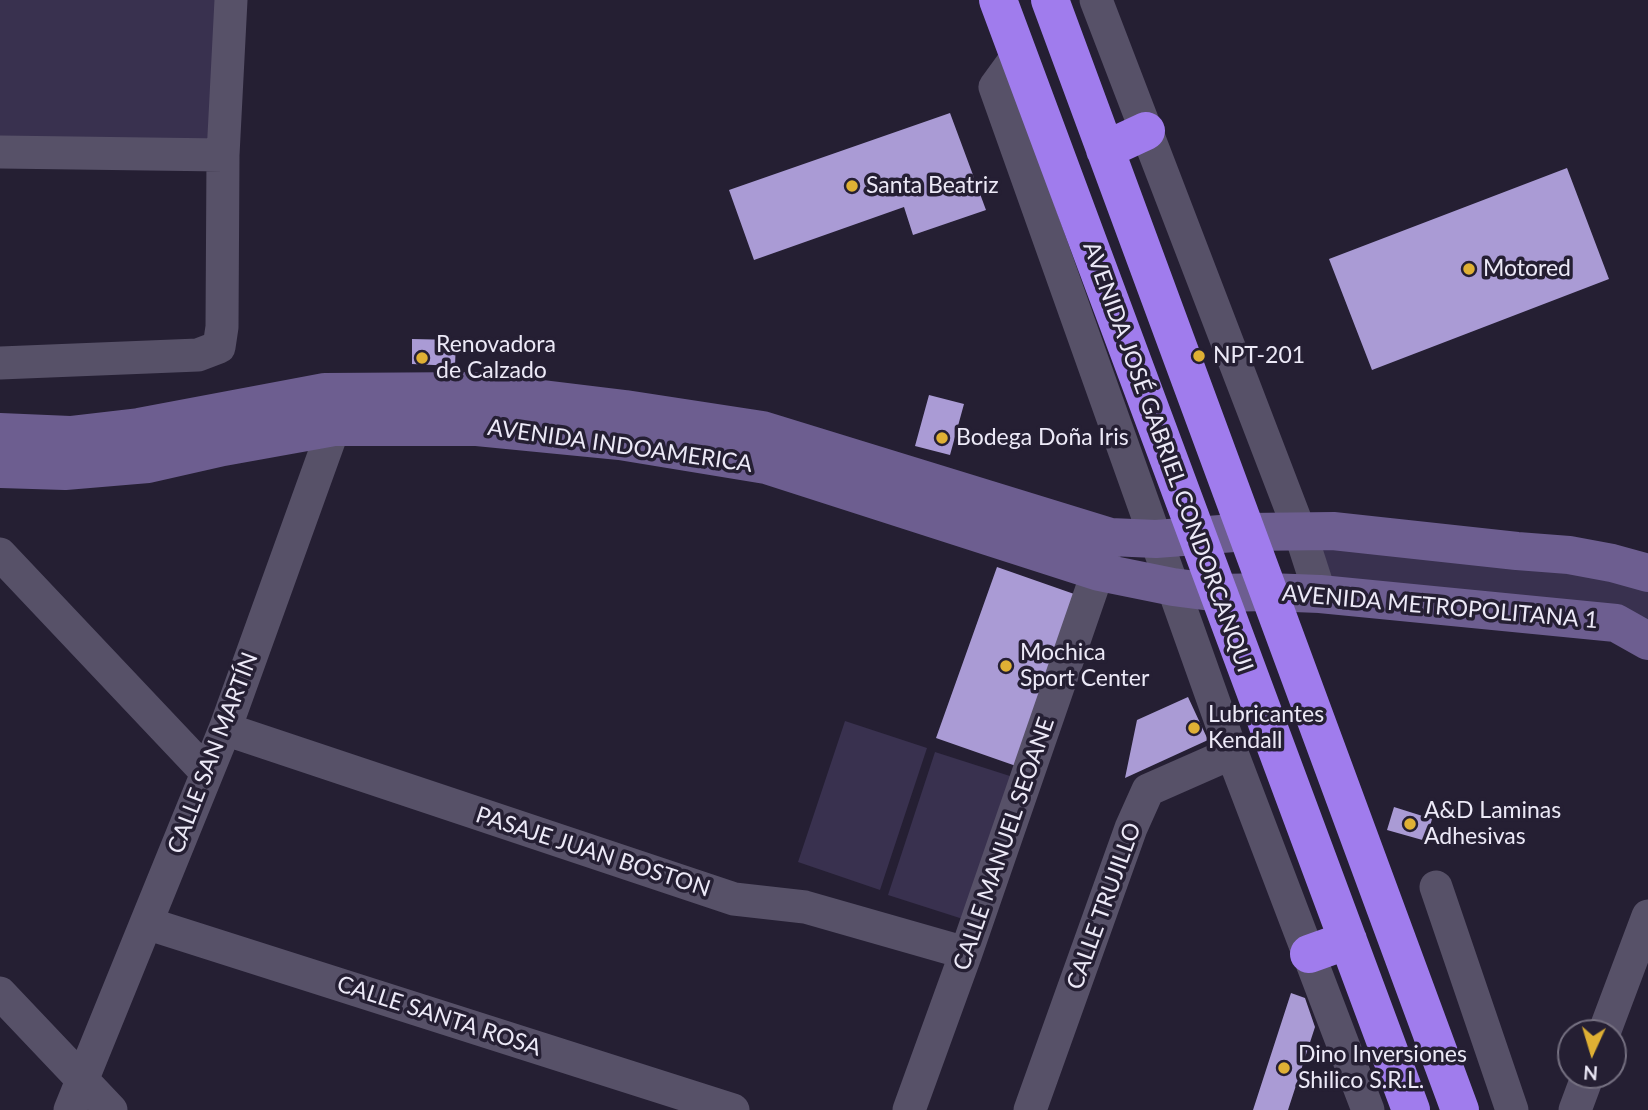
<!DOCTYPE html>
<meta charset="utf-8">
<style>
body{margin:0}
#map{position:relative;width:1648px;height:1110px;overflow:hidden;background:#251f33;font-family:Lato,sans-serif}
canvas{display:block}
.north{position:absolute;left:1557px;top:1019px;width:70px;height:70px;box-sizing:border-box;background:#251f33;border:2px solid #757081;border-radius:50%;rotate:184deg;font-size:19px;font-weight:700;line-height:28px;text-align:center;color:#ece9f7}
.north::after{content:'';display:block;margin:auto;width:24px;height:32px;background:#dfb034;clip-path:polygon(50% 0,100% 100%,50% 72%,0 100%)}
</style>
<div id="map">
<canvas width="1648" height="1110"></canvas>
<div class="north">N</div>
</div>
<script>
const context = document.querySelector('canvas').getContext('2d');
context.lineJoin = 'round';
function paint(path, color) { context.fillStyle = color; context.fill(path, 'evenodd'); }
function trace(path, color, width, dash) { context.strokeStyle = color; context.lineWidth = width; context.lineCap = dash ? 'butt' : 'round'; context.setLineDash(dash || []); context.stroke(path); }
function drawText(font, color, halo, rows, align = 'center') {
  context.font = font + ' Lato,sans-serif'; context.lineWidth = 7; context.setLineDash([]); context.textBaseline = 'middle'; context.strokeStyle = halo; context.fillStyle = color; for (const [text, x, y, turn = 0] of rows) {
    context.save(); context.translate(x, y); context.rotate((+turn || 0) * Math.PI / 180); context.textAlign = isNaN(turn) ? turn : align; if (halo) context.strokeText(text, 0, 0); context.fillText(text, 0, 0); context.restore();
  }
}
const green = new Path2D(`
 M0 0H224V149H0Z
 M1317 547 1571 572 1648 588V627L1331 582Z
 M845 721 927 748 880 890 798 862Z
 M935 752 1013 777 966 920 888 895Z`);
const building = new Path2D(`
 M950 113 986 210 913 235 904 207 754 260 729 190Z
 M1567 168 1609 279 1372 370 1329 259Z
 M412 339 456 340 455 366 412 364Z
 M929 395 964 404 950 455 915 446Z
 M997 567 1077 595 1016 766 936 738Z
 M1188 697 1208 740 1125 778 1137 720Z
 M1394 807 1432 819 1426 841 1387 830Z
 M1291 993 1305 998 1315 1027 1288 1110H1253Z`);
const street = new Path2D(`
 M1096 0 1300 532 1320 594
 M1019 54 995 87 1232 753 1368 1110
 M0 152 223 155
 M0 363 198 355 219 347 222 327 223 155 231 0
 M0 554 207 773
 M225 729 734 899 805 907 966 953
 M1436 887 1512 1110
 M146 923 733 1110
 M0 993 111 1110
 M1604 1033 1648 916
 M70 1110 225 729 334 427 333 406
 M909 1110 966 953 1106 548
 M1030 1110 1131 828 1148 790 1232 753
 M1575 1110 1588 1075`);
const secondary = new Path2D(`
 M0 432 70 435 139 427 325 392 477 391 625 409 762 430 1110 537 1156 539 1247 532 1333 531 1517 551 1569 555 1612 563 1648 573
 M0 469 65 471 148 464 223 447 334 427H477L620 441 766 465 1099 572 1173 587 1219 593 1268 592 1320 594 1616 623 1648 641`);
const highway = new Path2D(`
 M998 0 1411 1110
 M1050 0 1460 1110
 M1105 150 1146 131
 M1309 954 1348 940`);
const markers = [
 [852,186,7,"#dfb034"],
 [1469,269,7,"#dfb034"],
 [1199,356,7,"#dfb034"],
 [422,358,7,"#dfb034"],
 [942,438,7,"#dfb034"],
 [1006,666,7,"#dfb034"],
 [1194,728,7,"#dfb034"],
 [1410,824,7,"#dfb034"],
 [1284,1068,7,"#dfb034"]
];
const poiNames = [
 ["Santa Beatriz",866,186],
 ["Motored",1483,269],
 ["Renovadora",436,345],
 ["de Calzado",436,371],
 ["NPT-201",1213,356],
 ["Bodega Doña Iris",956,438],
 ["Mochica",1020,653],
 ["Sport Center",1020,679],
 ["Lubricantes",1208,715],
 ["Kendall",1208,741],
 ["A&D Laminas",1424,811],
 ["Adhesivas",1424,837],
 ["Dino Inversiones",1298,1055],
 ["Shilico S.R.L.",1298,1081]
];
const streetNames = [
 ["AVENIDA INDOAMERICA",620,446,8],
 ["AVENIDA JOSÉ GABRIEL CONDORCANQUI",1168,457,70],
 ["AVENIDA METROPOLITANA 1",1440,607,5],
 ["CALLE SAN MARTÍN",213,753,-69],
 ["CALLE MANUEL SEOANE",1004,844,-71],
 ["PASAJE JUAN BOSTON",593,852,18],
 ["CALLE TRUJILLO",1104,906,-70],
 ["CALLE SANTA ROSA",439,1016,18]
];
paint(green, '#39314f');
paint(building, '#aa9bd5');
trace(street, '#575168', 33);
trace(secondary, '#6d5e90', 38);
trace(highway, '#a07ced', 38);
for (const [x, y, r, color] of markers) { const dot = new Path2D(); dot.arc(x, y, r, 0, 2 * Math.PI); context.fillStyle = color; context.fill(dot); trace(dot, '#251f33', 2.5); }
drawText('23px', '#ece9f7', '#251f33', poiNames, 'left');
drawText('23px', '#ece9f7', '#251f33', streetNames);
</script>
